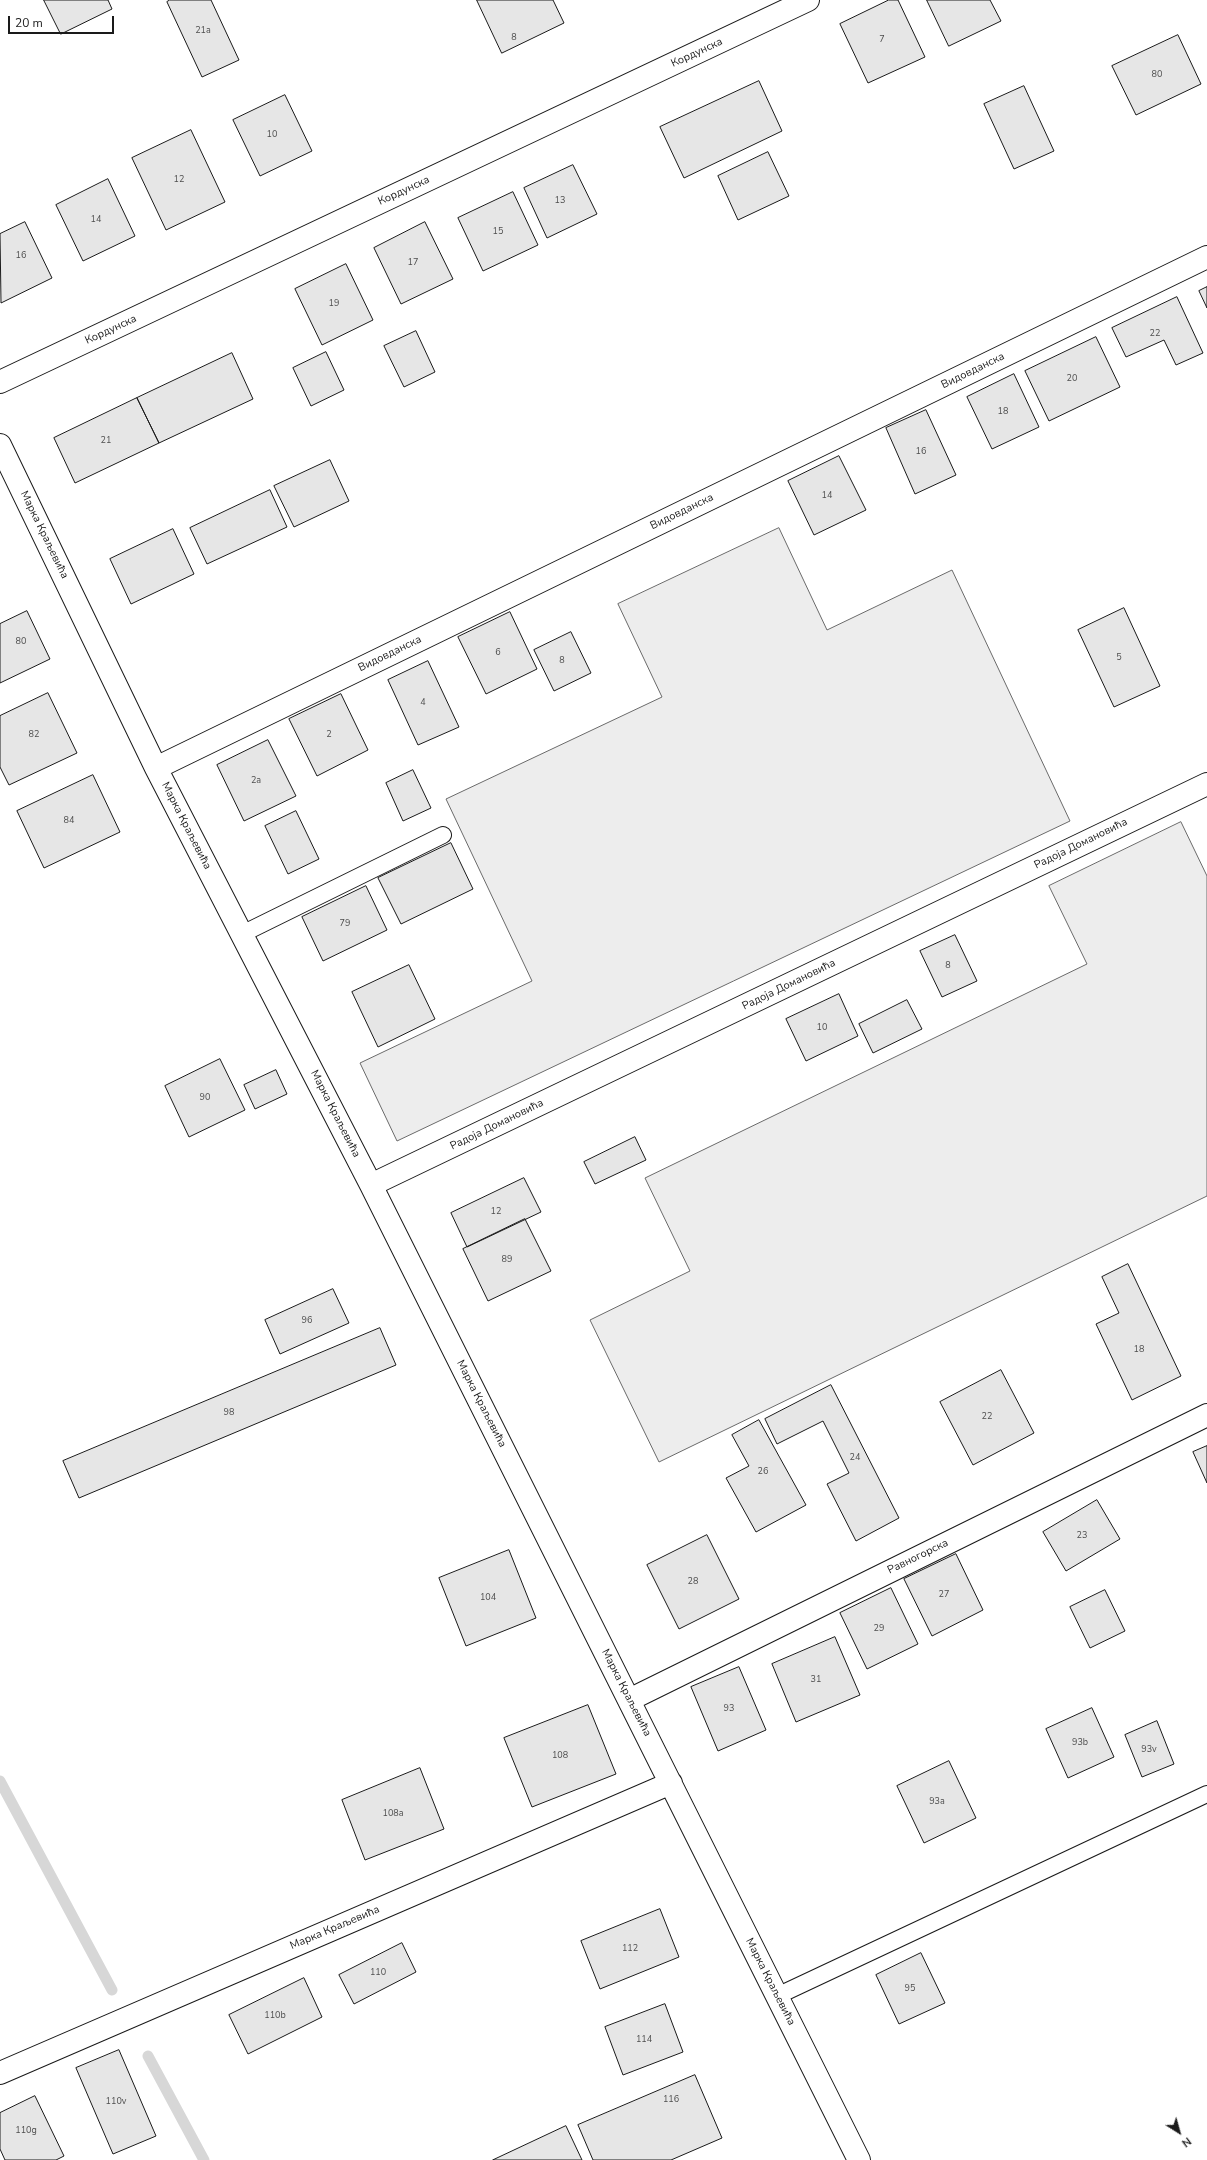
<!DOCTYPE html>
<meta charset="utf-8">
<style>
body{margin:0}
#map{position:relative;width:1207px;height:2160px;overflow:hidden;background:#fff;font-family:"Nunito Sans",sans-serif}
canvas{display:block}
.north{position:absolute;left:1159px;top:2112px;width:40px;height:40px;-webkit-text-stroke:3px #fff;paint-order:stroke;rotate:143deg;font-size:11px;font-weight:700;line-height:16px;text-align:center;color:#1a1a1a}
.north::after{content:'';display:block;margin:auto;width:14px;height:18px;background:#1a1a1a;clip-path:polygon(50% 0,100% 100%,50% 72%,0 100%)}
.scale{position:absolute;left:8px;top:16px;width:106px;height:18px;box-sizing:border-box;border:2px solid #1a1a1a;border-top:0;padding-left:5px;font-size:12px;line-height:14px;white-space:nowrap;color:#1a1a1a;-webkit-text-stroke:3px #fff;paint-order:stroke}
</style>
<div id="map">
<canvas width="1207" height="2160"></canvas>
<div class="north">N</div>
<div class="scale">20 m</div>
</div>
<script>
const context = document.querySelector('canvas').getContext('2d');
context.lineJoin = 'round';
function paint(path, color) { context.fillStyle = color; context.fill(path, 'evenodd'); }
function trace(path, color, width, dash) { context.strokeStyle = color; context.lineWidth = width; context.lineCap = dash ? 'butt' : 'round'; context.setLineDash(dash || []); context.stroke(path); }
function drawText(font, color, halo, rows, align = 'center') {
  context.font = font + ' "Nunito Sans",sans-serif'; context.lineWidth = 3; context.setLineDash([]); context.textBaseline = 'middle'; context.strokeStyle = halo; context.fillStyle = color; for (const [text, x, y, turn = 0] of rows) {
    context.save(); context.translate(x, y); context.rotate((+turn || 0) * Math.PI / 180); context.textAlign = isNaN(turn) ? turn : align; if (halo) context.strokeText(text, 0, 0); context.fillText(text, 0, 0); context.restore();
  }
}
const built = new Path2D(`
 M779 528 827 630 952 570 1070 821 397 1141 360 1063 532 981 446 799 662 697 618 604Z
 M1181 822 1207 876V1196L659 1462 590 1320 690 1271 645 1178 1087 964 1049 886Z`);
const stream = new Path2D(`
 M0 1781 112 1990
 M148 2056 204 2160`);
const building = new Path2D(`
 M44 0H108L112 9 61 34Z
 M170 0H211L239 60 202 77 167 2Z
 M477 0H553L564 23 502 53Z
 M889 0H898L925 57 868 83 840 24Z
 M927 0H990L1001 21 949 46Z
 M1178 35 1201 84 1136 115 1112 66Z
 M759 81 782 131 684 178 660 127Z
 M1024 86 1054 151 1014 169 984 104Z
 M285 95 312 151 260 176 233 120Z
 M191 130 225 202 166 230 132 158Z
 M768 152 789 196 738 220 718 176Z
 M573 165 597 214 547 238 524 188Z
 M108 179 135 236 83 261 56 205Z
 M513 192 538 245 483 271 458 218Z
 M25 222 52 278 1 303 0 234Z
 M425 222 453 279 401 304 374 248Z
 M346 264 373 320 322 345 295 289Z
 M1207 287V308L1199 291Z
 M1177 297 1203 353 1176 365 1164 340 1126 357 1112 328Z
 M416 331 435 372 404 387 384 346Z
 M1096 337 1120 387 1049 421 1025 371Z
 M326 352 344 390 311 406 293 368Z
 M232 353 253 399 159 443 137 398Z
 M1014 374 1039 427 992 449 967 397Z
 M137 398 159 443 75 483 54 438Z
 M926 410 956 475 915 494 886 428Z
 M839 456 866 510 814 535 788 481Z
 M330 460 349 501 294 527 274 486Z
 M270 490 287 527 207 564 190 528Z
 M173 529 194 574 131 604 110 559Z
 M1124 608 1160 686 1114 707 1078 630Z
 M27 611 50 659 0 683V624Z
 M510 612 537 669 486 694 458 637Z
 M571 632 591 673 554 691 534 650Z
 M428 661 459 727 418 745 388 680Z
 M48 693 77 753 9 785 0 767V716Z
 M341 694 368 750 317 776 289 719Z
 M268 740 296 796 244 821 217 765Z
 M413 770 431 808 403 821 386 783Z
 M93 775 120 832 44 868 17 811Z
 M296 811 319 859 288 874 265 826Z
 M451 843 473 889 401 924 378 878Z
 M366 886 387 930 323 961 302 917Z
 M955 935 977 981 942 997 920 951Z
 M409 965 435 1019 378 1047 352 992Z
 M839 994 858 1036 806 1061 786 1019Z
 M907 1000 922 1029 873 1053 859 1024Z
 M220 1059 245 1110 189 1137 165 1086Z
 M276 1070 287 1094 255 1109 244 1085Z
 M635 1137 646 1160 595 1184 584 1162Z
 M524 1178 541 1212 467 1247 451 1213Z
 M525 1219 551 1271 488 1301 463 1249Z
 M1128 1264 1181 1376 1132 1400 1096 1324 1119 1313 1102 1277Z
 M333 1289 349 1323 280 1354 265 1320Z
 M380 1328 396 1365 79 1498 63 1461Z
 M1001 1370 1034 1433 973 1465 940 1402Z
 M831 1385 899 1518 856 1541 827 1484 849 1473 823 1421 777 1444 765 1419Z
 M759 1420 806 1505 756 1532 726 1478 749 1466 732 1435Z
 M1207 1446V1483L1193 1452Z
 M1097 1500 1120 1539 1066 1571 1043 1532Z
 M707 1535 739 1599 679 1629 647 1565Z
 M509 1550 536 1618 466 1646 439 1578Z
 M956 1554 983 1610 932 1636 904 1579Z
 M891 1588 918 1644 867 1669 840 1613Z
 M1105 1590 1125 1631 1090 1648 1070 1607Z
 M835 1637 860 1695 796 1722 772 1664Z
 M739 1667 766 1730 718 1751 691 1687Z
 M588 1705 616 1774 532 1807 504 1738Z
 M1092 1708 1114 1757 1068 1778 1046 1729Z
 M1157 1721 1174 1764 1142 1777 1125 1735Z
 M949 1761 976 1818 924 1843 897 1786Z
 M420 1768 444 1829 365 1860 342 1800Z
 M660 1909 679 1957 600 1989 581 1941Z
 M402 1943 416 1972 354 2004 339 1975Z
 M921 1953 945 2003 899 2024 876 1975Z
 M304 1978 322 2017 248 2054 229 2015Z
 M665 2004 683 2052 623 2075 605 2027Z
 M119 2050 156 2136 113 2154 76 2068Z
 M695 2075 722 2138 671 2160H593L578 2125Z
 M35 2096 64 2156 56 2160H5L0 2149V2113Z
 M566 2126 582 2160H493Z`);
const lane = new Path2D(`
 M242 934 443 835
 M777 1996 1207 1794`);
const street = new Path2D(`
 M0 382 808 0
 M0 445 156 768 371 1185 859 2160
 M156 768 1207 257
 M371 1185 1207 784
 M629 1700 1207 1415
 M0 2073 671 1783`);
const numberNames = [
 ["21a",203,31],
 ["8",514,38],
 ["7",882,40],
 ["80",1157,75],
 ["10",272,135],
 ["12",179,180],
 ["13",560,201],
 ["14",96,220],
 ["15",498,232],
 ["16",21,256],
 ["17",413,263],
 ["19",334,304],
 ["22",1155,334],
 ["20",1072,379],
 ["18",1003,412],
 ["21",106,441],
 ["16",921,452],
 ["14",827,496],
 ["80",21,642],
 ["6",498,653],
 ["5",1119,658],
 ["8",562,661],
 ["4",423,703],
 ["82",34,735],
 ["2",329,735],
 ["2a",256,781],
 ["84",69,821],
 ["79",345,924],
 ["8",948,966],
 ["10",822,1028],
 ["90",205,1098],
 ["12",496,1212],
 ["89",507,1260],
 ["96",307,1321],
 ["18",1139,1350],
 ["98",229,1413],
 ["22",987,1417],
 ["24",855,1458],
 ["26",763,1472],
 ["23",1082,1536],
 ["28",693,1582],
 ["27",944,1595],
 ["104",488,1598],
 ["29",879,1629],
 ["31",816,1680],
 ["93",729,1709],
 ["93b",1080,1743],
 ["93v",1149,1750],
 ["108",560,1756],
 ["93a",937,1802],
 ["108a",393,1814],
 ["112",630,1949],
 ["110",378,1973],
 ["95",910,1989],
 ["110b",275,2016],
 ["114",644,2040],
 ["116",671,2100],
 ["110v",116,2102],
 ["110g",26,2131]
];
const streetNames = [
 ["Кордунска",697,53,-25],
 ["Кордунска",404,191,-25],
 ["Кордунска",111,330,-25],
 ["Видовданска",973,371,-26],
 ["Видовданска",682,512,-26],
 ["Марка Краљевића",44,535,64],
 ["Видовданска",390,654,-26],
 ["Марка Краљевића",186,826,63],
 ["Радоја Домановића",1081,844,-26],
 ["Радоја Домановића",789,985,-26],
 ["Марка Краљевића",335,1114,63],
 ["Радоја Домановића",497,1125,-26],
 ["Марка Краљевића",481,1404,63],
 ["Равногорска",918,1557,-26],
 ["Марка Краљевића",626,1693,63],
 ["Марка Краљевића",335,1928,-23],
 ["Марка Краљевића",770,1982,63]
];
paint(built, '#ededed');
trace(built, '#6a6a6a', 1);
trace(stream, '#d7d7d7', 11);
paint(building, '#e6e6e6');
trace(building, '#1a1a1a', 1);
trace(lane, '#1a1a1a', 18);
trace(street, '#1a1a1a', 24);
trace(lane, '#fff', 16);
trace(street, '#fff', 22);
drawText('9px', '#4d4d4d', null, numberNames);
drawText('11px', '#1a1a1a', '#fff', streetNames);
</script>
